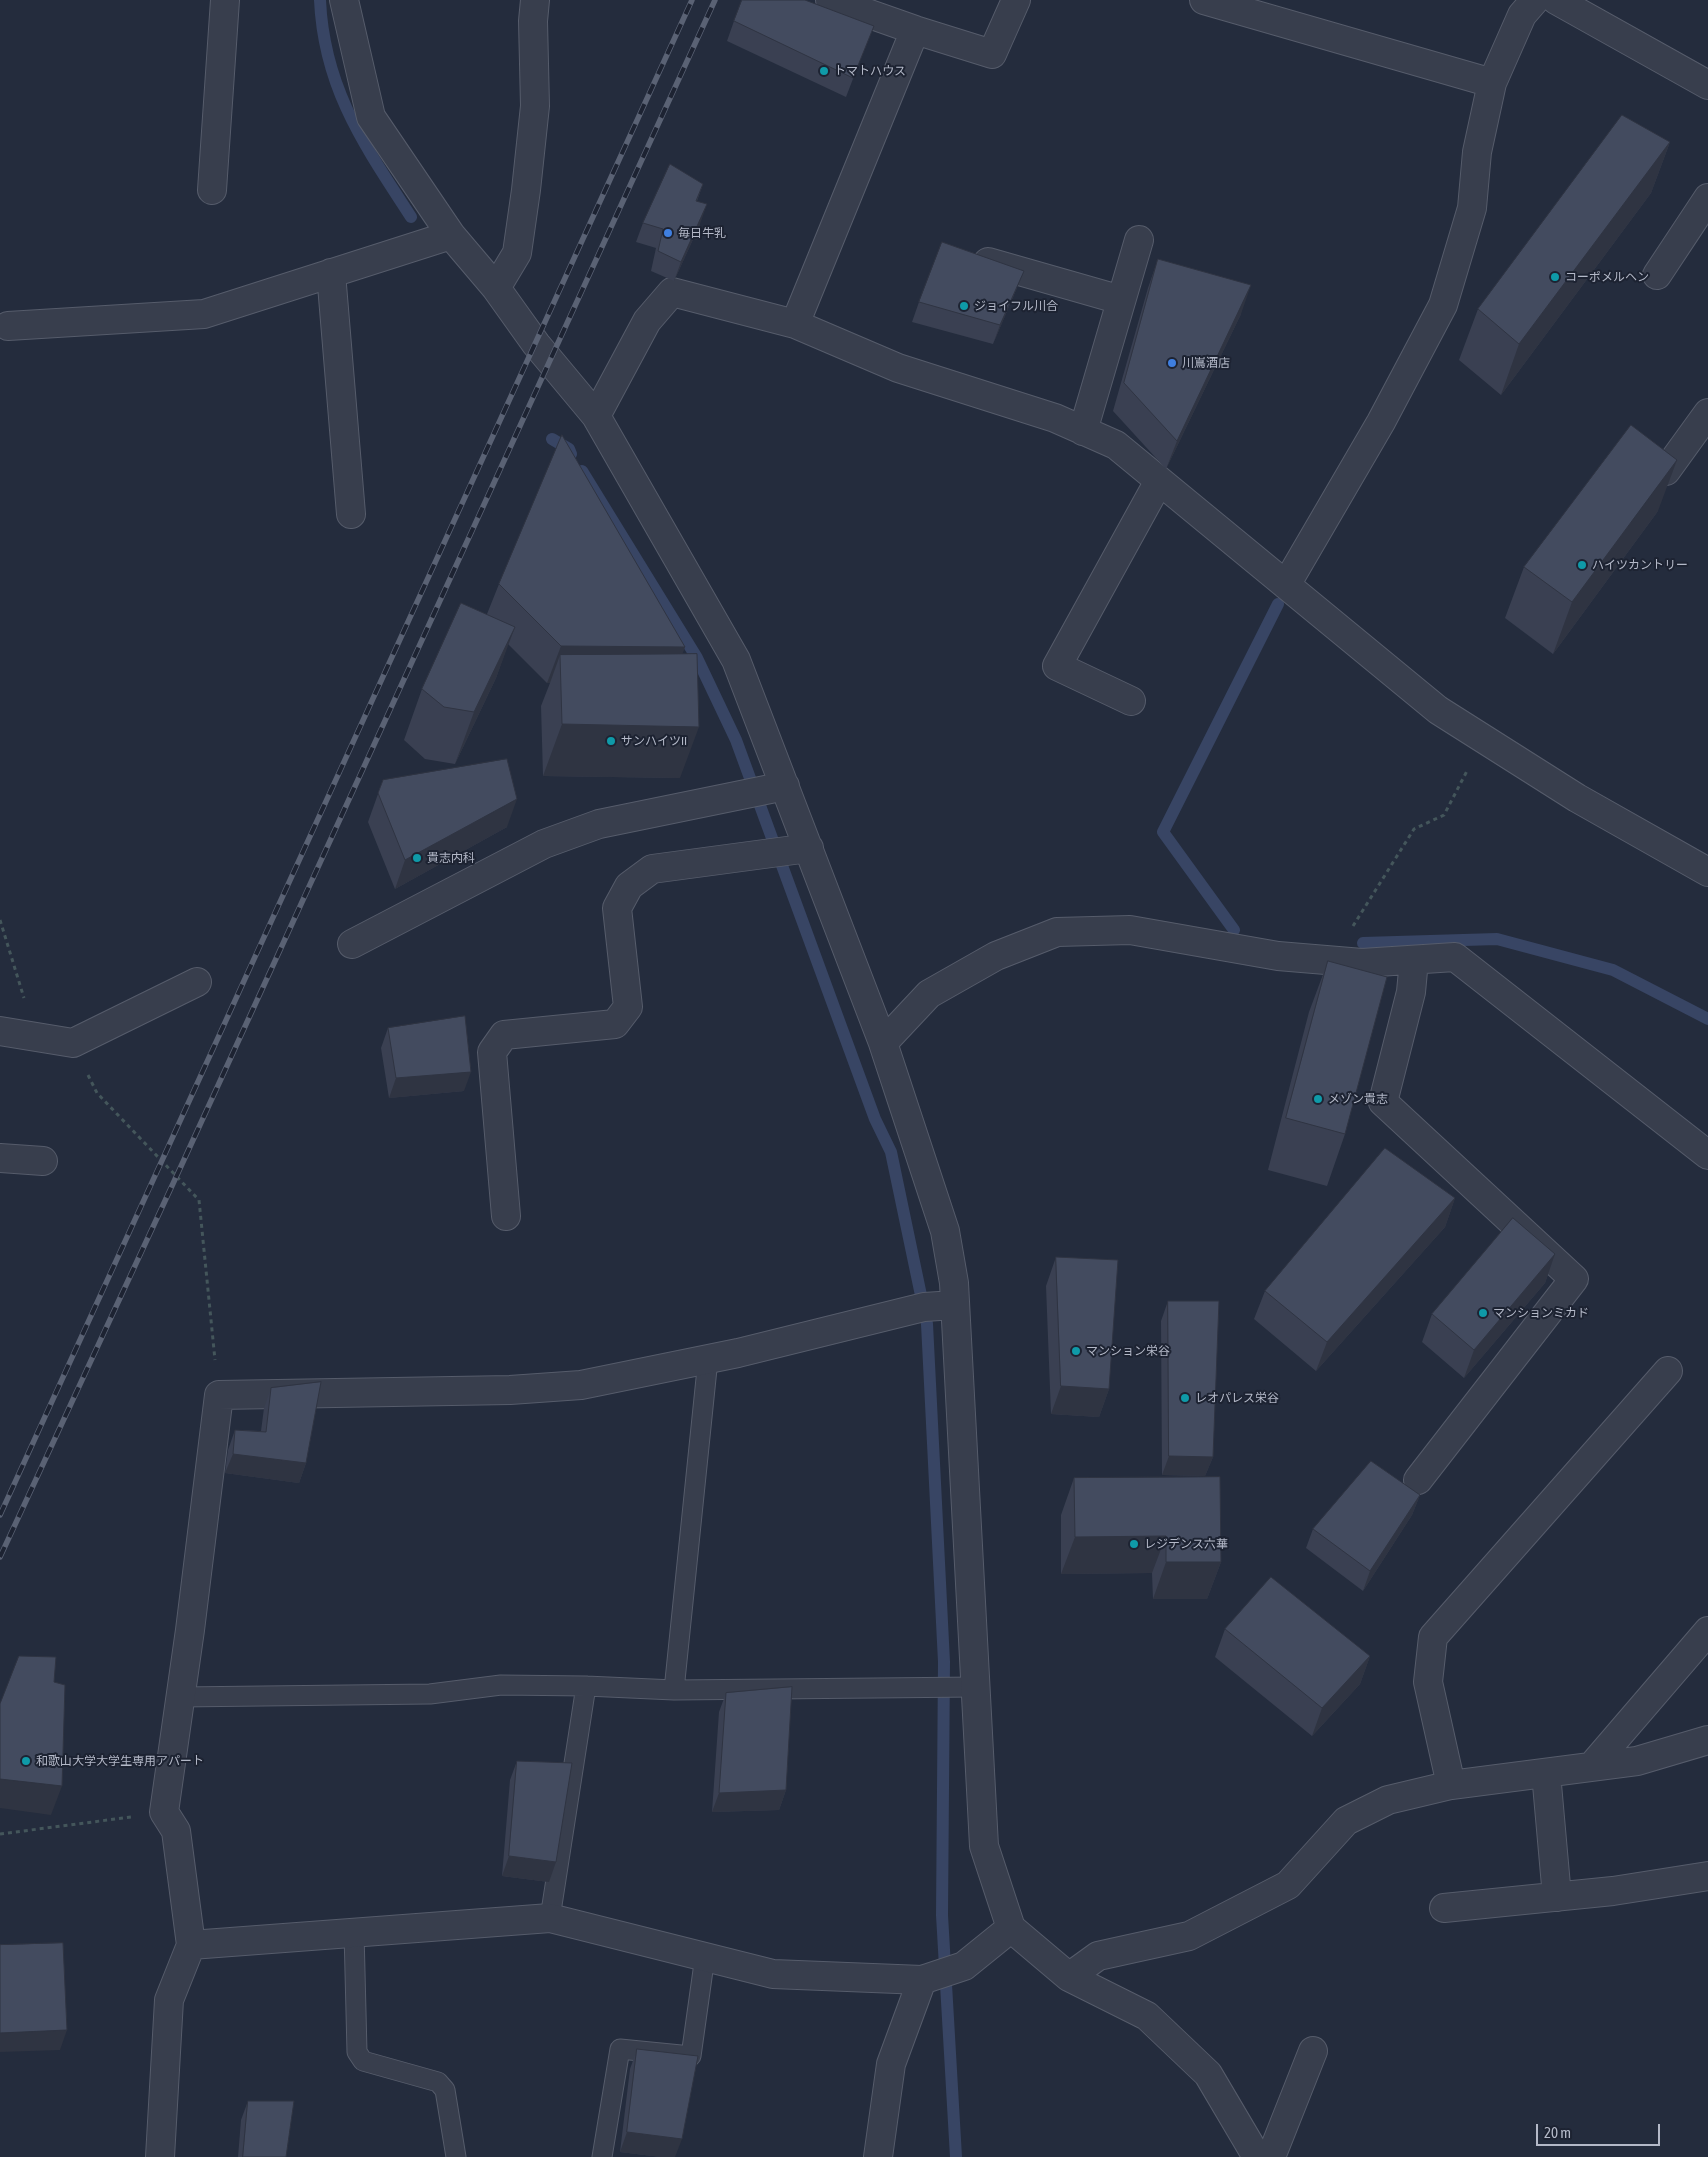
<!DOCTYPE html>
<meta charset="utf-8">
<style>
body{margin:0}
#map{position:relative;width:1708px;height:2157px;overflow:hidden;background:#242c3d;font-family:"Asap Condensed",sans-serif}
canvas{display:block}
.scale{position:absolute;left:1536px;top:2124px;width:124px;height:22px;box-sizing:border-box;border:2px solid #b4b9c8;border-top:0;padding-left:6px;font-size:15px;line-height:18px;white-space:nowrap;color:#b4b9c8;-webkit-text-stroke:4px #1d2332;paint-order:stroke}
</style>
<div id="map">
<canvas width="1708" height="2157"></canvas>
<div class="scale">20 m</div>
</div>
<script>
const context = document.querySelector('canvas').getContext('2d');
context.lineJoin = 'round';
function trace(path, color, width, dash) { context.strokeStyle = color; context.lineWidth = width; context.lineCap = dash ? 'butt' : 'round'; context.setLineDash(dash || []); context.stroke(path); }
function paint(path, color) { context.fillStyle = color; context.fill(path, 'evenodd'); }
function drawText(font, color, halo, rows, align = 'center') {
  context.font = font + ' "Asap Condensed","Noto Sans JP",sans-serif'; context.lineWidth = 4; context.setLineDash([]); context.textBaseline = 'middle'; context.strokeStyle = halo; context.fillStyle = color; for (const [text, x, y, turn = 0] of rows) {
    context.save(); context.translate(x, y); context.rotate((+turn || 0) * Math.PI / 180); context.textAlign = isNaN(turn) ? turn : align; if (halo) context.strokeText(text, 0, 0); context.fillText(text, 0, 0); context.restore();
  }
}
const stream = new Path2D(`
 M320 0C324 89 365 146 411 217
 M552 439 569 449 571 454
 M582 471 697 658 736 740 875 1119 891 1152 927 1324 944 1662 942 1915 956 2157
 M1234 930 1163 832 1278 604
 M1363 943 1497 939 1613 970 1708 1019`);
const path = new Path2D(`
 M0 920 24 998
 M1353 926 1414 829 1444 815 1468 769
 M88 1075 97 1093 199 1200 215 1360
 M0 1834 131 1817`);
const lane = new Path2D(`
 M674 1690 708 1359
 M180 1697 430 1694 501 1685 586 1686 674 1690 976 1687
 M550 1918 586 1686
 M354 1932 357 2052 363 2061 438 2082 445 2090 456 2157
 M602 2157 620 2049 691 2056 705 1956`);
const street = new Path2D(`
 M344 0 371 117 451 235 496 288 536 344 596 416 736 660 883 1043 945 1231 954 1283 984 1846 1011 1928 1069 1977 1147 2016 1208 2074 1257 2157
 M830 0 915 30
 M1204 0 1492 83
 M1556 0 1708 85
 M212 190 225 0
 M988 262 1121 300
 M331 273 351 514
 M1657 275 1708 198
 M496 288 517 253 526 190 535 106 533 21 535 0
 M795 324 915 30 992 54 1016 0
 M8 326 204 314 451 235
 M596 416 647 321 672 292 795 324 898 368 1055 418 1116 445 1438 710 1577 798 1708 872
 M1083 431 1139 240
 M1666 471 1708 413
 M1286 585 1381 422 1443 305 1472 208 1477 152 1492 83 1522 15 1535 0
 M1131 701 1057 666 1159 481
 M352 944 544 844 599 824 785 786
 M1414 960 1411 992 1383 1102 1574 1279 1418 1480
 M0 1031 73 1043 197 982
 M883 1043 929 994 996 956 1057 932 1130 930 1278 956 1362 963 1455 957 1708 1155
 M0 1158 43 1161
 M506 1216 492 1052 504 1035 615 1024 628 1007 617 908 629 886 652 869 809 848
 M1592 1766 1708 1631
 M1546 1773 1557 1897
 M1451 1785 1428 1682 1433 1637 1668 1371
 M1444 1908 1613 1891 1708 1876
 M191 1945 550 1918 773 1974 922 1980
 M1069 1977 1098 1956 1189 1936 1288 1885 1346 1821 1388 1800 1451 1785 1637 1761 1708 1740
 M160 2157 169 2000 191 1945 176 1831 164 1812 190 1630 219 1395 510 1390 581 1385 738 1353 924 1307 955 1305
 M878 2157 891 2064 922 1980 964 1966 1011 1928
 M1271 2157 1313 2051`);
const rail = new Path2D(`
 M0 1515 692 0
 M0 1557 177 1175 715 0`);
const wall = new Path2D(`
 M734 21 866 45 846 97 727 41Z
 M1670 142 1651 193 1501 395 1459 360 1478 309Z
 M703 184 697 201 700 224 674 281 651 271 656 248 636 242 643 223Z
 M1158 259 1241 314 1166 469 1113 411 1148 288Z
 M1024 271 1016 290 993 344 912 322 919 302Z
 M1658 511 1553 654 1505 618 1524 567Z
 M499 584 682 654 680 778 543 776 541 706 550 683H547L508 644 496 678 455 764 425 759 404 740 422 689 487 614Z
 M383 780 507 827 395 889 368 822Z
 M1328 961 1345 1134 1327 1186 1268 1170 1309 1012Z
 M388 1028 464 1091 389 1098 381 1048Z
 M1455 1198 1445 1227 1316 1371 1254 1319 1265 1291Z
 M1555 1254 1545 1283 1464 1378 1422 1342 1432 1314Z
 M1056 1257 1109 1389 1099 1417 1051 1414 1046 1286Z
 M1168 1301 1213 1457 1205 1476 1162 1475 1161 1321Z
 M271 1388 306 1463 299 1483 225 1473 228 1450 235 1430 261 1431 264 1408Z
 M1074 1478 1221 1562 1207 1599H1153L1152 1573 1061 1574V1515Z
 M1420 1495 1412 1515 1363 1591 1306 1548 1313 1529Z
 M1225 1629 1370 1656 1360 1684 1312 1736 1215 1657Z
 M726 1693 786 1790 779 1810 712 1812 719 1712Z
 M517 1761 549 1882 502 1876 510 1780Z
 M637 2049 675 2157H661L620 2152 630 2069Z
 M248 2101 286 2157H238L241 2120Z`);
const shadedWall = new Path2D(`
 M1670 142 1651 193 1501 395 1519 344Z
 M707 204 700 224 674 281 681 262Z
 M1024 271 1016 290 993 344 1000 325Z
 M1251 285 1241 314 1166 469 1177 441Z
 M1677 460 1658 511 1553 654 1572 602Z
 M515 627 496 678 455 764 474 712Z
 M561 646 685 647 672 684 560 655 550 683H547Z
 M562 724 699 727 680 778 543 776Z
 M517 799 507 827 395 889 405 860Z
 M471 1072 464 1091 389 1098 396 1078Z
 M1455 1198 1445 1227 1316 1371 1327 1342Z
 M1555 1254 1545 1283 1464 1378 1474 1350Z
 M1061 1386 1109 1389 1099 1417 1051 1414Z
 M233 1454 306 1463 299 1483 225 1473Z
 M1169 1456 1213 1457 1205 1476 1162 1475Z
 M1420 1495 1412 1515 1363 1591 1370 1571Z
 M1166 1536 1152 1573 1061 1574 1075 1537Z
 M1166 1562H1221L1207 1599H1153Z
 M1370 1656 1360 1684 1312 1736 1322 1708Z
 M0 1779 62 1786 51 1815 0 1808Z
 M786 1790 779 1810 712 1812 719 1793Z
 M509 1856 556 1862 549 1882 502 1876Z
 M67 2030 60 2050 0 2052V2033Z
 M627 2132 682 2139 675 2157H661L620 2152Z`);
const building = new Path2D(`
 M742 0H805L874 26 853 78 734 21Z
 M1622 115 1670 142 1519 344 1478 309Z
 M670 164 703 184 696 201 707 204 681 262 658 251 663 229 643 223Z
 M942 242 1024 271 1000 325 919 302Z
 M1158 259 1251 285 1177 441 1124 383Z
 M1631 425 1677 460 1572 602 1524 567Z
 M562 435 685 647 561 646 499 584Z
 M461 603 515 627 474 712 444 707 422 689Z
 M697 654 699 727 562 724 560 655Z
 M507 759 517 799 405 860 378 793 383 780Z
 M1328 961 1387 977 1345 1134 1286 1118Z
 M465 1016 471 1072 396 1078 388 1028Z
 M1385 1148 1455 1198 1327 1342 1265 1291Z
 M1513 1218 1555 1254 1474 1350 1432 1314Z
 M1056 1257 1118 1260 1109 1389 1061 1386Z
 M1168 1301H1219L1213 1457 1169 1456Z
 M321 1382 306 1463 233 1454 235 1430 266 1432 271 1388Z
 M1371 1461 1420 1495 1370 1571 1313 1529Z
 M1220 1477 1221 1562H1166V1536L1075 1537 1074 1478Z
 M1271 1577 1370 1656 1322 1708 1225 1629Z
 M19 1656 56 1657 54 1682 65 1685 62 1786 0 1779V1704Z
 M792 1687 786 1790 719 1793 726 1693Z
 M517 1761 572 1763 556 1862 509 1856Z
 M63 1943 67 2030 0 2033V1945Z
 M637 2049 698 2056 682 2139 627 2132Z
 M248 2101H294L286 2157H243Z`);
const markers = [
 [824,71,5,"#0f9aa8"],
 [668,233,5,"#3f7fe0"],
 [1555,277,5,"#0f9aa8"],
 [964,306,5,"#0f9aa8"],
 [1172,363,5,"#3f7fe0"],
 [1582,565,5,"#0f9aa8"],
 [611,741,5,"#0f9aa8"],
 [417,858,5,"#0f9aa8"],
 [1318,1099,5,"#0f9aa8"],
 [1483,1313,5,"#0f9aa8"],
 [1076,1351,5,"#0f9aa8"],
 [1185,1398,5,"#0f9aa8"],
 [1134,1544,5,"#0f9aa8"],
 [26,1761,5,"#0f9aa8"]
];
const poiNames = [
 ["トマトハウス",834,71],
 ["毎日牛乳",678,233],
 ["コーポメルヘン",1565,277],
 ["ジョイフル川合",974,306],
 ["川嶌酒店",1182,363],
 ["ハイツカントリー",1592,565],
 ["サンハイツII",621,741],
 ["貴志内科",427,858],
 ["メゾン貴志",1328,1099],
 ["マンションミカド",1493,1313],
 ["マンション栄谷",1086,1351],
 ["レオパレス栄谷",1195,1398],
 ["レジデンス六華",1144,1544],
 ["和歌山大学大学生専用アパート",36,1761]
];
trace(stream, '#384564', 12);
trace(lane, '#565c6b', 21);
trace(street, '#565c6b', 30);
trace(path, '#44565b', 3, [4, 4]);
trace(lane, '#383e4d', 19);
trace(street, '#383e4d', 28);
trace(rail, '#5a6274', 5.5);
trace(rail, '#1d2332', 4, [11]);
paint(wall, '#3a4052');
paint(shadedWall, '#2f3442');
paint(building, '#434b5f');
trace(building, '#2f3442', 1);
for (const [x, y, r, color] of markers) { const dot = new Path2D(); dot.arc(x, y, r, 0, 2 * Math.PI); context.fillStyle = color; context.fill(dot); trace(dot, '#1d2332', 2); }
drawText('12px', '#b4b9c8', '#1d2332', poiNames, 'left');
</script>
